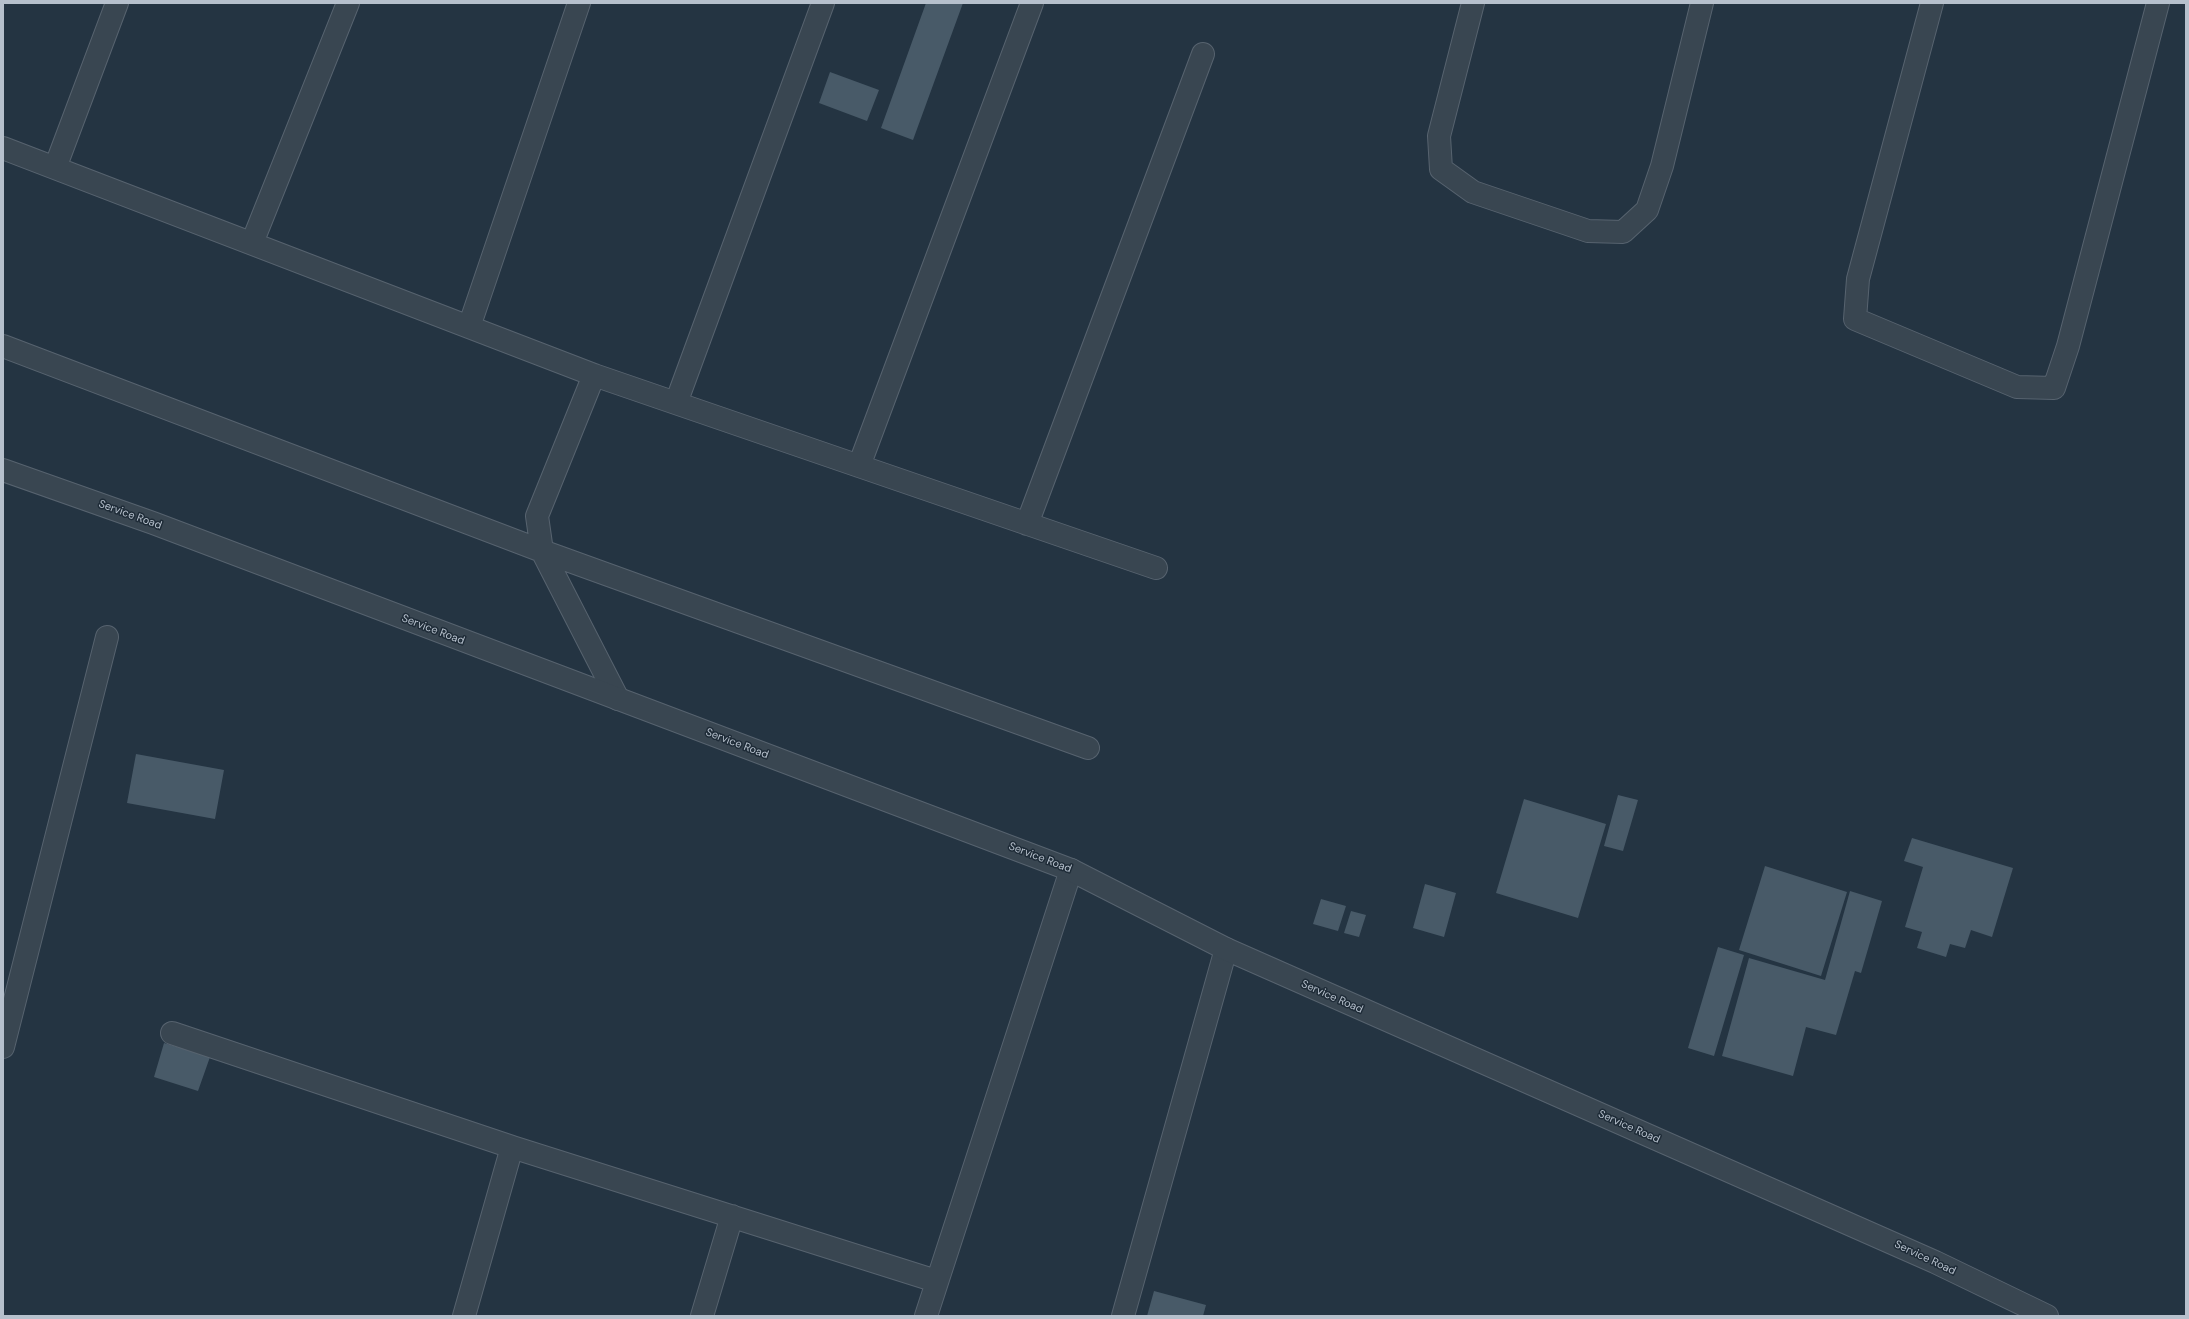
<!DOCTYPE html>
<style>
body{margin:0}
#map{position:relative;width:2189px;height:1319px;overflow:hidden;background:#243442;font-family:"DM Sans",sans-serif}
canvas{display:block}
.frame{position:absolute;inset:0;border:4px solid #b6c0cc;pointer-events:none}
</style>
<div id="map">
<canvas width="2189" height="1319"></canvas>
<div class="frame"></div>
</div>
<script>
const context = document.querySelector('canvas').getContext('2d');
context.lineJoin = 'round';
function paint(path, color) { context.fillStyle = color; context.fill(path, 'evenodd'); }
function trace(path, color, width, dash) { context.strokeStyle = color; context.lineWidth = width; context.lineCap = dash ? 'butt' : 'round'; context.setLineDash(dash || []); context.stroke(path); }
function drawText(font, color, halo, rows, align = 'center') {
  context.font = font + ' "DM Sans",sans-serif'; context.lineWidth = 3; context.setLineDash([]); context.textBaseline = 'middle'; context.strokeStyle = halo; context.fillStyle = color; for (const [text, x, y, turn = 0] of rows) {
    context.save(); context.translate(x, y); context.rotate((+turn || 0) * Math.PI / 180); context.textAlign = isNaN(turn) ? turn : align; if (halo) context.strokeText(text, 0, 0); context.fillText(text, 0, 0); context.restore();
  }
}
const building = new Path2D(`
 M926 3H963L913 140 881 128Z
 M830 72 879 90 867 121 819 103Z
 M136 754 224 770 215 819 127 803Z
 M1618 795 1638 800 1623 851 1604 846Z
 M1524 799 1606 824 1578 918 1496 893Z
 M1912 838 2013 868 1992 937 1971 930 1965 948 1950 944 1946 957 1917 948 1922 932 1905 927 1923 867 1904 861Z
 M1765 866 1847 892 1821 976 1739 950Z
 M1425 884 1456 893 1444 937 1413 928Z
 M1850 891 1882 901 1861 973 1855 971 1836 1035 1806 1027 1793 1076 1722 1056 1749 958 1825 980Z
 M1321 899 1346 906 1338 931 1313 924Z
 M1351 911 1366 915 1359 937 1344 933Z
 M1718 947 1744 955 1714 1056 1688 1048Z
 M164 1043 210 1057 198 1091 154 1077Z
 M1154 1291 1206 1305 1203 1316H1147Z`);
const minor = new Path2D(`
 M1473 3 1439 136 1441 169 1473 192 1588 231 1623 232 1647 210 1662 166 1702 3
 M1932 3 1858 279 1855 319 2017 387 2054 388 2068 346 2158 3
 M3 148 594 375 1156 568
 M55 168 117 3
 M252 243 348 3
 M469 327 579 3
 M3 346 542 551 1088 748
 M594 375 537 516 542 551 618 699
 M676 403 823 3
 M859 466 1032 3
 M1027 524 1203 54
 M172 1033 512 1147 464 1316
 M3 1047 107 637
 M512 1147 936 1281
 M702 1316 732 1216
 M926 1316 1071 870
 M1123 1316 1226 949`);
const tertiary = new Path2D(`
 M3 470 153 523 1071 870 1226 949 1935 1262 2047 1316`);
const streetNames = [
 ["Service Road",130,515,20],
 ["Service Road",433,630,21],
 ["Service Road",737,744,21],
 ["Service Road",1040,858,21],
 ["Service Road",1332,997,24],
 ["Service Road",1629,1127,24],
 ["Service Road",1925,1258,25]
];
paint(building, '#485a68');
trace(minor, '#57636f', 24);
trace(tertiary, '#57636f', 24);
trace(minor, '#394651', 22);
trace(tertiary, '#394651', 22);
drawText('11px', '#b6c0cc', '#1e2b37', streetNames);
</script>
